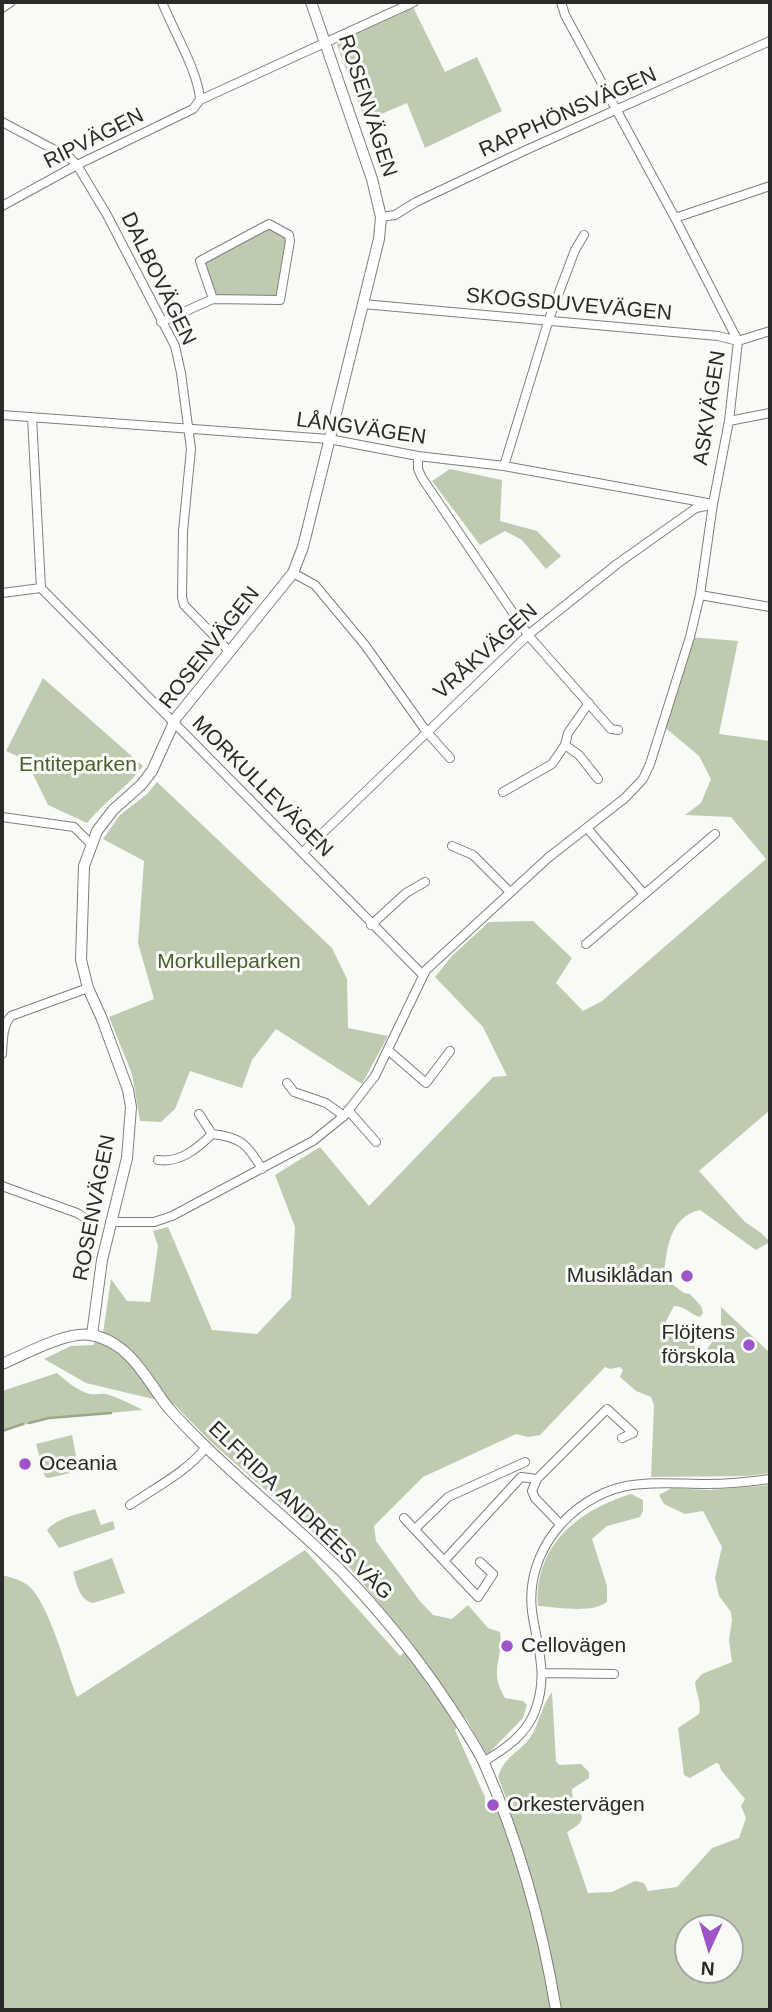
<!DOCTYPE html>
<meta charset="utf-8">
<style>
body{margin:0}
#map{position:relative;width:772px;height:2012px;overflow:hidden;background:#f8faf6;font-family:Helvetica,sans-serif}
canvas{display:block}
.frame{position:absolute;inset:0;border:4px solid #2a2b29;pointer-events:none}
.north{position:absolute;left:674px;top:1914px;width:70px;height:70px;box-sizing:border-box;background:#f8faf6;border:2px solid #a6a7a4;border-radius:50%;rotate:184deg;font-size:19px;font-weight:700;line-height:28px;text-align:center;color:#2a2b29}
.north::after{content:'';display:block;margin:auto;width:24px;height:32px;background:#9c54c7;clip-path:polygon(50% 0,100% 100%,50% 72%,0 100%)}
</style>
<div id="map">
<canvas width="772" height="2012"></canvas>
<div class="frame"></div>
<div class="north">N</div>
</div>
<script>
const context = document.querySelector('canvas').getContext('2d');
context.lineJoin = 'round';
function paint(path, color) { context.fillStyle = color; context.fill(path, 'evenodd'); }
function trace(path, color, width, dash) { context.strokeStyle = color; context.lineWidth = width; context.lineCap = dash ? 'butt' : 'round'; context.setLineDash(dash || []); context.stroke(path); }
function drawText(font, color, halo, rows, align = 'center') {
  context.font = font + ' Helvetica,sans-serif'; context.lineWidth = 6; context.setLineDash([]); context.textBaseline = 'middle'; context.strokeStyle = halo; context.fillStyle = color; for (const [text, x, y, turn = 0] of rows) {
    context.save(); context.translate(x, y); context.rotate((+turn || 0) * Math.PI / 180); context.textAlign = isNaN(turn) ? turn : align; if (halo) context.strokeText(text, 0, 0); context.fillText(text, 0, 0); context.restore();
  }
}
const green = new Path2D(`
 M411 3 445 72 477 57 502 111 425 148 407 103 365 121 337 45 339 37Z
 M269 224 289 235 280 300 213 299 200 261Z
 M450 469 502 480 500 521 537 531 561 556 546 569 522 540 505 531 480 545 432 481Z
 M690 637 738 641 719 734 770 741V1110L699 1171 745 1222 761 1233 770 1242 756 1250 700 1210C669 1217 666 1251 664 1278L684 1293 690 1294 701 1306 703 1313 700 1317C691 1315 684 1305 674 1306L665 1323 671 1332 705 1352 721 1329V1307L770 1353V1473L748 1476 651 1477 654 1405 651 1397 636 1391 620 1377 623 1370 620 1367 610 1369 605 1367 540 1435 528 1437 516 1434 423 1477 374 1526 376 1541 419 1600 433 1615 452 1619 468 1605 488 1628 500 1632C504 1660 488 1669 505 1698L523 1701 527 1705 523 1718 487 1755 465 1717 455 1730 485 1797V1806L511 1811 498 1777C505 1756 517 1754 530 1738 540 1723 541 1706 552 1692L556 1761 559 1765 581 1764 589 1772V1778L572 1789C571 1810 598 1816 567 1832L588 1893 612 1892 635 1881 644 1883 648 1891 677 1887 712 1848 739 1838 746 1818 741 1806 745 1799 721 1770 719 1764 716 1763 690 1778 684 1775 678 1728 699 1714C702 1702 696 1694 695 1682L702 1674 732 1662 729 1640 732 1620 731 1612 719 1596 715 1578 722 1547 703 1511 685 1514 664 1504 659 1495 672 1488 709 1490 770 1485V2010H2V1575C12 1578 24 1580 32 1589 52 1614 65 1666 77 1697L305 1550 400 1656 413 1644 350 1568 302 1522 211 1442 174 1404 86 1383 44 1359 71 1346 93 1345 103 1333 111 1279 127 1301 150 1302 158 1246 153 1231 168 1227 212 1330 257 1334 291 1298 295 1227 275 1175 320 1147 369 1206 493 1077 507 1076 483 1027 435 977 452 956 489 922 533 921 572 958 556 983 583 1011 602 1001 766 859 731 817 685 815 701 803 711 779 699 756 662 725ZM688 1928H730V1970H688Z
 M43 678 143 766C128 787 105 801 87 823L48 805 26 760 6 751Z
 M157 782 332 948 347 979 348 1028 388 1036 362 1084 276 1029 252 1060 242 1088 190 1071 175 1109 161 1122 140 1121 132 1074 109 1017 154 999 138 943 144 861 103 839 120 815 147 794Z
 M57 1373C65 1380 79 1392 90 1394 96 1395 101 1393 106 1394 119 1398 131 1404 143 1410L49 1418 2 1431V1391Z
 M72 1435 79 1471 49 1478 45 1477 36 1444Z
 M631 1494 643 1500V1511L640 1517 607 1526 592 1539 607 1586V1602C591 1614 558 1607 538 1606 534 1546 578 1510 631 1494Z
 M95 1509 101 1525 113 1521 115 1529 59 1548 47 1530C58 1517 79 1514 95 1509Z
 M112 1558 125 1593 93 1603C79 1600 77 1584 73 1572Z`);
const stream = new Path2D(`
 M29 1423 49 1418 111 1413
 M2 1431 23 1424`);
const minor = new Path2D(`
 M162 2C172 28 199 73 200 100
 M2 8 11 2
 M200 100 414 2
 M2 122 70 158 77 165 107 215 175 346 181 373 191 449 183 531 182 597 184 605 229 651
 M2 206 77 165 193 109 200 100
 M381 217 395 215 416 202 526 150 770 41
 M675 218 770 186
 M363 304 718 336 738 341 770 331
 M161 322 213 299 280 300 290 241 289 235 269 224 200 261 213 299
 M2 415 329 439 418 456 504 466 713 504
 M32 417 41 588 422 974
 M729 421 770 413
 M418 456V469L422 478 528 635 611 729 618 730
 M504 466 549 319 575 250 584 235
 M293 573 315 585 365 645 426 731 450 758
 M2 593 41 588
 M700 595 770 607
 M589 703 568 733 565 745 579 755 598 779
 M503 792 552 764 565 745
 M2 817 74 827 91 844
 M587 828 644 894
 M452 846 473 855 510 892
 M303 852 528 635 617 564 696 508 710 505
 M371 925 406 893 425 882
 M586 944 715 834
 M388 1050 426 1083 450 1051
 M2 1054C3 1042 2 1026 11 1016L88 988
 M287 1083 294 1092 326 1103 344 1116
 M348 1110 376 1142
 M199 1114 212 1134C241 1137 248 1145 262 1169
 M158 1160C180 1163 197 1149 212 1134
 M2 1186 77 1213 87 1219 91 1224
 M110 1222H154L172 1216 313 1141 344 1116 375 1076 426 970 549 857 625 798 643 779 650 764 690 637 700 595 713 504 729 421 738 341 675 218 565 15 561 2
 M130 1505C156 1487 187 1472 206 1447
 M404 1518 444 1561
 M560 1524 535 1498 532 1491 537 1479 607 1409 633 1433 622 1438
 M416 1528 448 1497 525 1462
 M480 1562 493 1574 478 1597 444 1561 521 1477 537 1479
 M543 1673 614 1674
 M483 1762C505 1749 526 1735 535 1711 549 1674 537 1647 532 1611 525 1552 570 1498 626 1486 653 1481 680 1484 706 1484 728 1484 749 1482 770 1479`);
const tertiary = new Path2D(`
 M92 1335 102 1260 127 1158 131 1107 128 1090 102 1019 88 988 81 960 84 866 97 831 113 810 141 785 152 771 176 718 293 573 303 547 379 239 381 217 372 179 311 2
 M2 1364C26 1354 66 1331 91 1335 128 1341 146 1378 166 1405 176 1417 188 1429 199 1440 246 1487 299 1528 346 1576 388 1620 427 1670 460 1722 468 1735 477 1748 484 1763 519 1842 542 1925 556 2010`);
const markers = [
 [687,1276,7,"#9c54c7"],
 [749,1345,7,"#9c54c7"],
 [25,1464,7,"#9c54c7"],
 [507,1646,7,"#9c54c7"],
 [493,1805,7,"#9c54c7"]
];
const streetNames = [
 ["ROSENVÄGEN",367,106,72],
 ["RAPPHÖNSVÄGEN",568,113,-24],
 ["RIPVÄGEN",94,139,-27],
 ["DALBOVÄGEN",158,279,64],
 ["SKOGSDUVEVÄGEN",569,305,5],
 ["ASKVÄGEN",710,408,-81],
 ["LÅNGVÄGEN",361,429,8],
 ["ROSENVÄGEN",210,648,-52],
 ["VRÅKVÄGEN",486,652,-42],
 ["MORKULLEVÄGEN",262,787,45],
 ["ROSENVÄGEN",95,1208,-79],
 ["ELFRIDA ANDRÉES VÄG",300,1511,44]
];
const parkNames = [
 ["Entiteparken",78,765],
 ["Morkulleparken",229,962]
];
const poiNames = [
 ["Musiklådan",673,1276,"right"],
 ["Flöjtens",735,1333,"right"],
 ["förskola",735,1357,"right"],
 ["Oceania",39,1464],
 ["Cellovägen",521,1646],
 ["Orkestervägen",507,1805]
];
paint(green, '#bfcbb1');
trace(stream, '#9aa888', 2.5);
trace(minor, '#7e7f7c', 10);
trace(tertiary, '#7e7f7c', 12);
trace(minor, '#fff', 8);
trace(tertiary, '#fff', 10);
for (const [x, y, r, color] of markers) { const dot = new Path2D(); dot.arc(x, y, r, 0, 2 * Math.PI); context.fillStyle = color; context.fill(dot); trace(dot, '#f8faf6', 2.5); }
drawText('21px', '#2a2b29', '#f8faf6', streetNames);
drawText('21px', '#4b5f2d', '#f8faf6', parkNames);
drawText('21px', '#2a2b29', '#f8faf6', poiNames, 'left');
</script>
